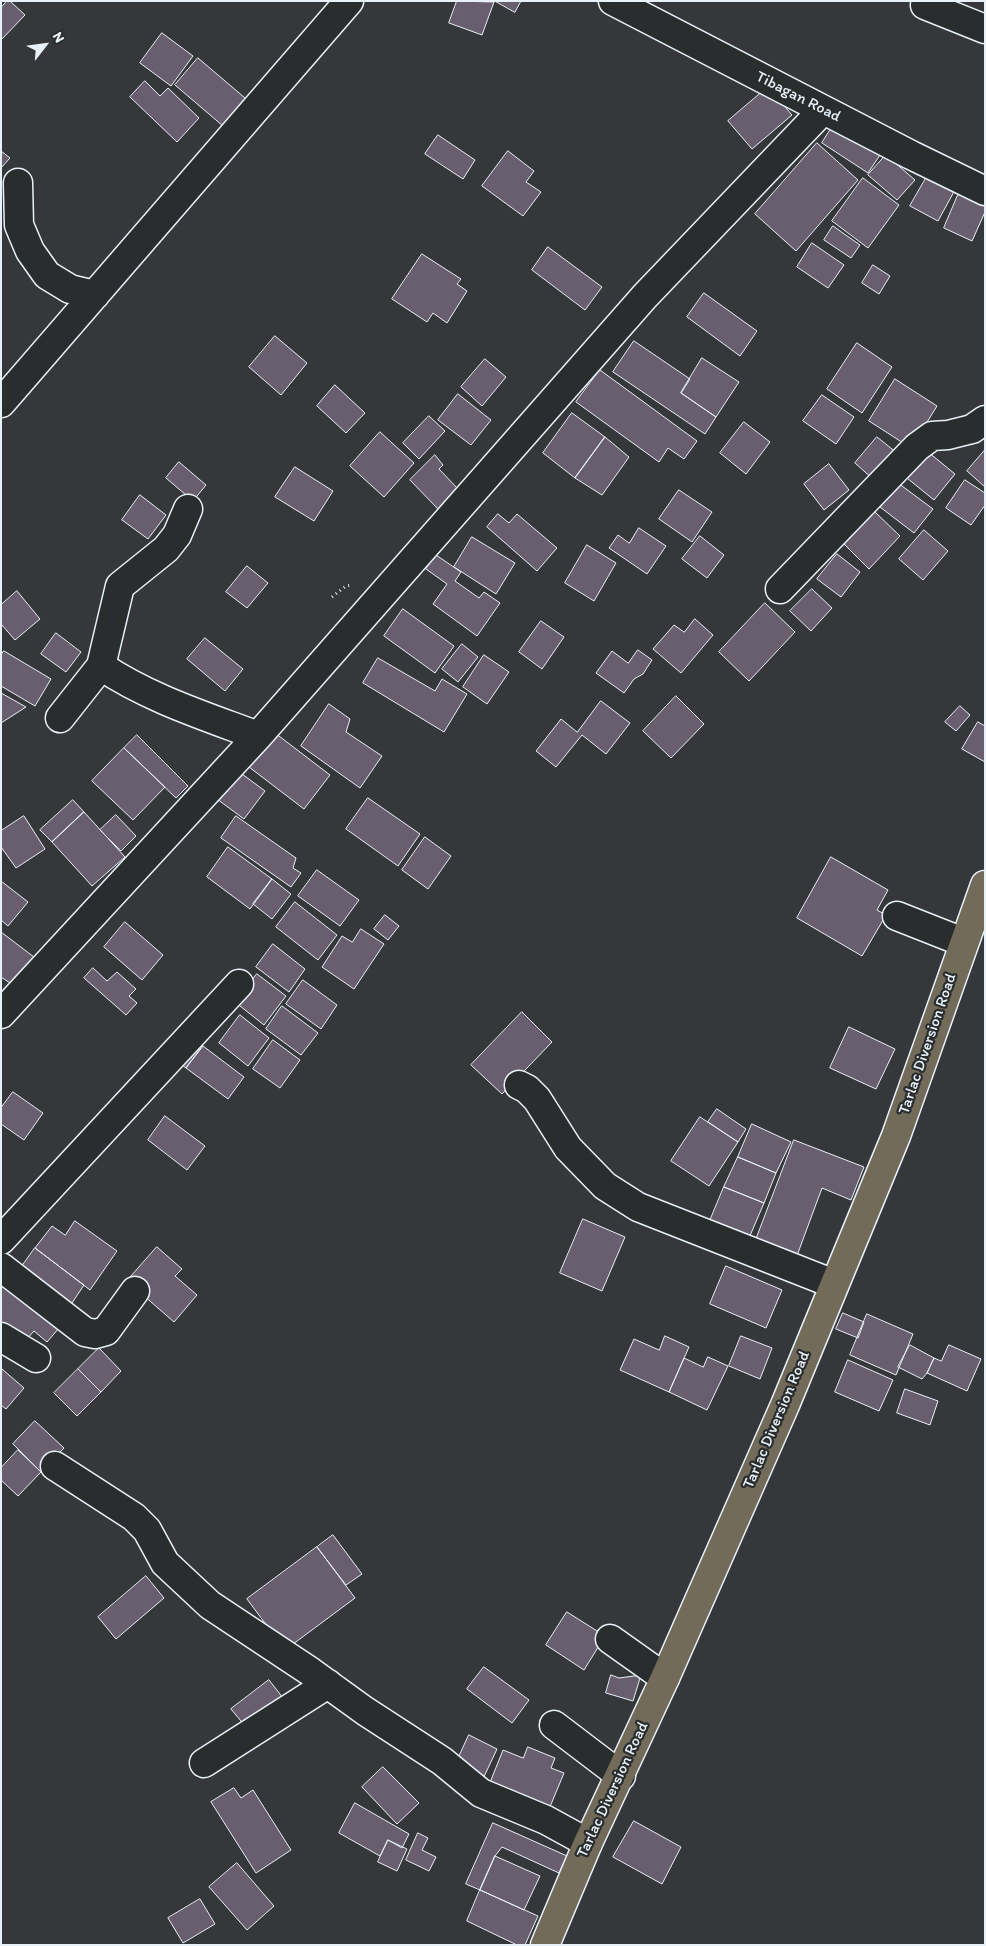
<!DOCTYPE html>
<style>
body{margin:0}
#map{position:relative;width:986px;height:1946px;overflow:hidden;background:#36373b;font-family:Itim,sans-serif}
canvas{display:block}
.frame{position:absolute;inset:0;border:2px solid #e8f1f8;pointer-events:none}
.north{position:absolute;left:20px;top:20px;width:50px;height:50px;-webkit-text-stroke:4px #2a2d2e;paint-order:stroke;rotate:60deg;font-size:14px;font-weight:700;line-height:20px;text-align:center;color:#e8f1f8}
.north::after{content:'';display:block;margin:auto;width:18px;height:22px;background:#e8f1f8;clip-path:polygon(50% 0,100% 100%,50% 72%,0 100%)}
</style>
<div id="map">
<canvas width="986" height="1946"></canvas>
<div class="frame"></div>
<div class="north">N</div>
</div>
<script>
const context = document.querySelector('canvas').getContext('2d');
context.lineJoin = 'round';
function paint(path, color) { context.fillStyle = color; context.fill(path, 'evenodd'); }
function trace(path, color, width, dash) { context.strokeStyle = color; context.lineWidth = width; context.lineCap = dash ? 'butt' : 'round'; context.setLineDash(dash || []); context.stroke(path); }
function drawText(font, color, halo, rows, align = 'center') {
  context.font = font + ' Itim,sans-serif'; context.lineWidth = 4.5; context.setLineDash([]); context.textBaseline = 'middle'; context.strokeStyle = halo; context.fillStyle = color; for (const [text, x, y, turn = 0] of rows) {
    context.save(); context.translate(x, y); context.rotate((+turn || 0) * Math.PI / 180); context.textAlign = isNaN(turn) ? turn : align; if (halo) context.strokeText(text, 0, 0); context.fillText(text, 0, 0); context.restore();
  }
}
const building = new Path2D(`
 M7 1H10L25 15 1 40V8Z
 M457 1 494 2 482 35 449 23Z
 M495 1H521L515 12Z
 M162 33 193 56 171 86 140 63Z
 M198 58 245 98 223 126 175 85Z
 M145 81 160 96 168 88 199 118 177 142 130 97Z
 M768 87 792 115 752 149 728 121Z
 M836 121 882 152 868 173 822 143Z
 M438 135 475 160 463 179 425 154Z
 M817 143 858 180 796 251 755 214Z
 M1 151 10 158 1 168Z
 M508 151 534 171 526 182 541 192 523 216 482 186Z
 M886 155 915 180 897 200 868 175Z
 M929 173 956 188 938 221 910 206Z
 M863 178 899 205 868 248 832 221Z
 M961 188 985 199V212L972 241 944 228Z
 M833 226 860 245 851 258 824 240Z
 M812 243 844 265 828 288 797 267Z
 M548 247 602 287 585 310 532 270Z
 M422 254 461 279 457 284 467 291 447 323 433 313 427 322 392 299Z
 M873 265 890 276 879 294 862 283Z
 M704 293 757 331 740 356 687 317Z
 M275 336 307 363 281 395 249 367Z
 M634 341 690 379 681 393 716 417 705 434 613 372Z
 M857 343 892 367 862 413 827 389Z
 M702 358 739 382 716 417 681 393Z
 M485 359 506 377 482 406 461 387Z
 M600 370 697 441 684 459 668 448 659 462 576 402Z
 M895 379 937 406 911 448 869 421Z
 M335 385 365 413 346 433 317 406Z
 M458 394 491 420 471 445 438 420Z
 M822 395 854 417 836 444 803 421Z
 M572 413 605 437 575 478 543 453Z
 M429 416 445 431 419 459 403 443Z
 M744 422 770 442 746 474 720 453Z
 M380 432 414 463 384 497 350 466Z
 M605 437 629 457 602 495 575 478Z
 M877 437 897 453 874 480 855 463Z
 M985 450V487L967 471Z
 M928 452 955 474 934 500 907 478Z
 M435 455 443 465 439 469 458 489 438 509 410 480Z
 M179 462 206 485 193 501 166 478Z
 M829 464 849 490 824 510 804 484Z
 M295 467 333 491 314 521 275 497Z
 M965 480 985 493V505L971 525 946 508Z
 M898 483 933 509 914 533 880 507Z
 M679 490 712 512 692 542 659 519Z
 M140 495 166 515 148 539 122 520Z
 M875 512 900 536 869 569 844 544Z
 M498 514 509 523 517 514 557 548 537 571 487 527Z
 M639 528 666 546 647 574 609 548 618 535 629 543Z
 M924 530 948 551 923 580 899 559Z
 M700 536 724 555 707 578 682 559Z
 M472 537 515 563 496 594 454 567Z
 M587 545 616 563 594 601 565 583Z
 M837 554 860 572 841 597 817 579Z
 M436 555 461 572 455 581 479 598 484 592 500 603 477 636 433 604 447 584 426 569Z
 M247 566 268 583 247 608 226 592Z
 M812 589 832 608 811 631 790 611Z
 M17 591 40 619 15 640 1 624V605Z
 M765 603 795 632 749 681 719 652Z
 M403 609 454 646 435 673 384 636Z
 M695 619 713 635 681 673 653 649 674 625 684 632Z
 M541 621 564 637 542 669 519 652Z
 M56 633 81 652 66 672 41 654Z
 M205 638 243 669 225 691 187 659Z
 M462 644 478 657 458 682 442 669Z
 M638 650 652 660 643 674 634 679 624 693 596 673 612 651 628 663Z
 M4 651 51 679 35 706 1 686V655Z
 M484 655 509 672 487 704 463 687Z
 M378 658 435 691 442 679 467 694 444 732 363 683Z
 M1 693 26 707 1 723Z
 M676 696 704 724 671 758 643 731Z
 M601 701 630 723 606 754 582 735 556 767 536 751 561 719 577 732Z
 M329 704 350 719 346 732 382 756 360 788 301 746Z
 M960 706 970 715 956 731 945 722Z
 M978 722 985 726V762L962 749Z
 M275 733 330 775 304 809 249 767Z
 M137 735 188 786 176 798 124 748Z
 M124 748 165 787 133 820 92 781Z
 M238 771 265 791 244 819 217 799Z
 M368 798 420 834 398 866 346 829Z
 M73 800 84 812 52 842 40 830Z
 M84 812 125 857 92 886 52 842Z
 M116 815 136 836 121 851 100 830Z
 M24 816 45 849 16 868 1 847V831Z
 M236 816 296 858 293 868 301 873 291 887 221 838Z
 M425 837 451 856 428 889 402 870Z
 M228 847 272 879 250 909 207 877Z
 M831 857 888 890 877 910 886 915 862 956 797 918Z
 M317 870 359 900 340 926 298 896Z
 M272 879 291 894 272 919 253 904Z
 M1 881 28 902 8 926 1 920Z
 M295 902 337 935 318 960 276 927Z
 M385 915 399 926 388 940 374 929Z
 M125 922 163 955 142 980 104 947Z
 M361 929 384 944 354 989 322 967 342 936 352 942Z
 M1 932 34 957 13 985 1 977Z
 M273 944 305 969 289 992 256 967Z
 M93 968 107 981 117 972 136 989 129 996 137 1003 126 1015 84 978Z
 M257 974 286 996 264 1025 235 1002Z
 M303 980 337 1005 321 1029 286 1004Z
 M282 1006 318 1033 301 1055 266 1029Z
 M522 1012 552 1042 502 1094 471 1065Z
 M240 1015 269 1038 248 1066 219 1043Z
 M849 1027 895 1049 876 1089 830 1068Z
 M193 1039 203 1046 186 1068 177 1061Z
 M273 1040 300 1060 280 1088 253 1069Z
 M203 1046 244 1077 228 1099 186 1068Z
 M13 1092 43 1113 24 1140 1 1124V1108Z
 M717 1109 746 1129 738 1142 708 1122Z
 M165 1116 205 1146 187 1170 148 1140Z
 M700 1117 738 1142 709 1186 671 1161Z
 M752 1124 791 1142 776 1173 738 1157Z
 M794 1140 864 1167 851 1200 822 1188 795 1261 754 1245Z
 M738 1157 776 1173 764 1203 724 1187Z
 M724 1187 764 1203 746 1245 707 1228Z
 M583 1219 625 1237 602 1291 560 1273Z
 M75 1221 117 1251 90 1290 35 1248 52 1226 65 1235Z
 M157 1247 182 1269 175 1276 197 1295 174 1322 127 1281Z
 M35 1248 84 1285 68 1309 18 1272Z
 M726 1266 782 1290 766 1328 710 1304Z
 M8 1281 60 1327 47 1342 34 1331 27 1339 1 1326V1289Z
 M843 1313 864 1322 858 1338 836 1329Z
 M867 1314 913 1334 896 1375 850 1355Z
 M665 1336 689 1347 669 1392 620 1370 634 1339 659 1350Z
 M741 1336 772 1348 760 1379 729 1366Z
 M910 1345 934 1358 927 1373 922 1379 898 1367Z
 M949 1345 981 1359 967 1391 927 1373 934 1358 941 1361Z
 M99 1348 121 1371 101 1392 78 1369Z
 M708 1357 728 1366 707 1410 669 1392 684 1358 703 1367Z
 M848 1360 893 1380 879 1411 835 1392Z
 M2 1369 24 1388 6 1409 1 1405Z
 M78 1369 101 1392 77 1416 54 1393Z
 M905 1389 938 1401 930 1425 897 1413Z
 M35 1421 64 1448 41 1472 13 1444Z
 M18 1450 41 1472 18 1496 1 1480V1468Z
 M333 1535 362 1574 346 1585 317 1547Z
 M317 1547 355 1598 285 1650 247 1599Z
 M146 1576 164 1598 116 1639 98 1617Z
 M567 1612 605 1636 584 1670 546 1645Z
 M484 1667 529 1700 512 1723 467 1689Z
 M611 1675 619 1678 641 1675 633 1701 606 1693Z
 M269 1680 287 1703 250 1732 231 1709Z
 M469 1735 497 1749 481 1783 453 1770Z
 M528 1747 555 1758 551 1768 564 1773 547 1814 487 1790 503 1750 523 1758Z
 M383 1767 419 1803 397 1824 362 1787Z
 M234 1788 241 1798 253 1790 291 1850 256 1873 211 1802Z
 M355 1803 409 1834 402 1848 388 1840 380 1856 339 1833Z
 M634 1821 681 1847 662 1884 613 1857Z
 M493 1823 567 1856 559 1873 502 1847 495 1856 480 1890 466 1884Z
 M418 1833 428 1838 422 1850 436 1857 429 1871 406 1860Z
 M388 1840 407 1849 397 1871 378 1862Z
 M495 1856 540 1876 524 1910 480 1890Z
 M237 1863 274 1906 247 1930 209 1887Z
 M480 1890 538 1916 525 1945H517L467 1921Z
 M200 1899 215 1924 183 1943 168 1918Z`);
const path = new Path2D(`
 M332 597 346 586 352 585`);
const minor = new Path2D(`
 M613 1 911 155 985 191
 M927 1 925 5 985 29
 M18 183 19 225 30 251 47 275 70 289 95 295
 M1 403 349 1
 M780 589 917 447 932 436 948 435 972 429 985 420
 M101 666 120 586 166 549 177 535 188 509
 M60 718 101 666C148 698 205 716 258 736
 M897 916 963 942
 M1 1014 258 736 645 296 823 110
 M519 1085 527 1089 537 1099 568 1148 605 1186 638 1207 834 1284
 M1 1240 239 984
 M1 1267 85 1332 95 1334 106 1331 135 1291
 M1 1337 36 1358
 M55 1466 134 1517 147 1530 165 1563 210 1605 311 1672 365 1711 442 1761 481 1793 546 1820 588 1843
 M610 1639 665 1678
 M554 1725 621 1776
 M204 1763 328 1684`);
const major = new Path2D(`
 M545 1945 588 1843 665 1678 785 1405 896 1136 985 885`);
const streetNames = [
 ["Tibagan Road",798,97,27],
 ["Tarlac Diversion Road",928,1044,-71],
 ["Tarlac Diversion Road",777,1420,-67],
 ["Tarlac Diversion Road",613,1790,-65]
];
paint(building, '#685e6d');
trace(building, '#e8f1f8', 1);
trace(minor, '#e8f1f8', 31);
trace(major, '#e8f1f8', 31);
trace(path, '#e8f1f8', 3, [1, 4]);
trace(minor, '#2a2d2e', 28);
trace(major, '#726b5a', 28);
drawText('16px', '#e8f1f8', '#2a2d2e', streetNames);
</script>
